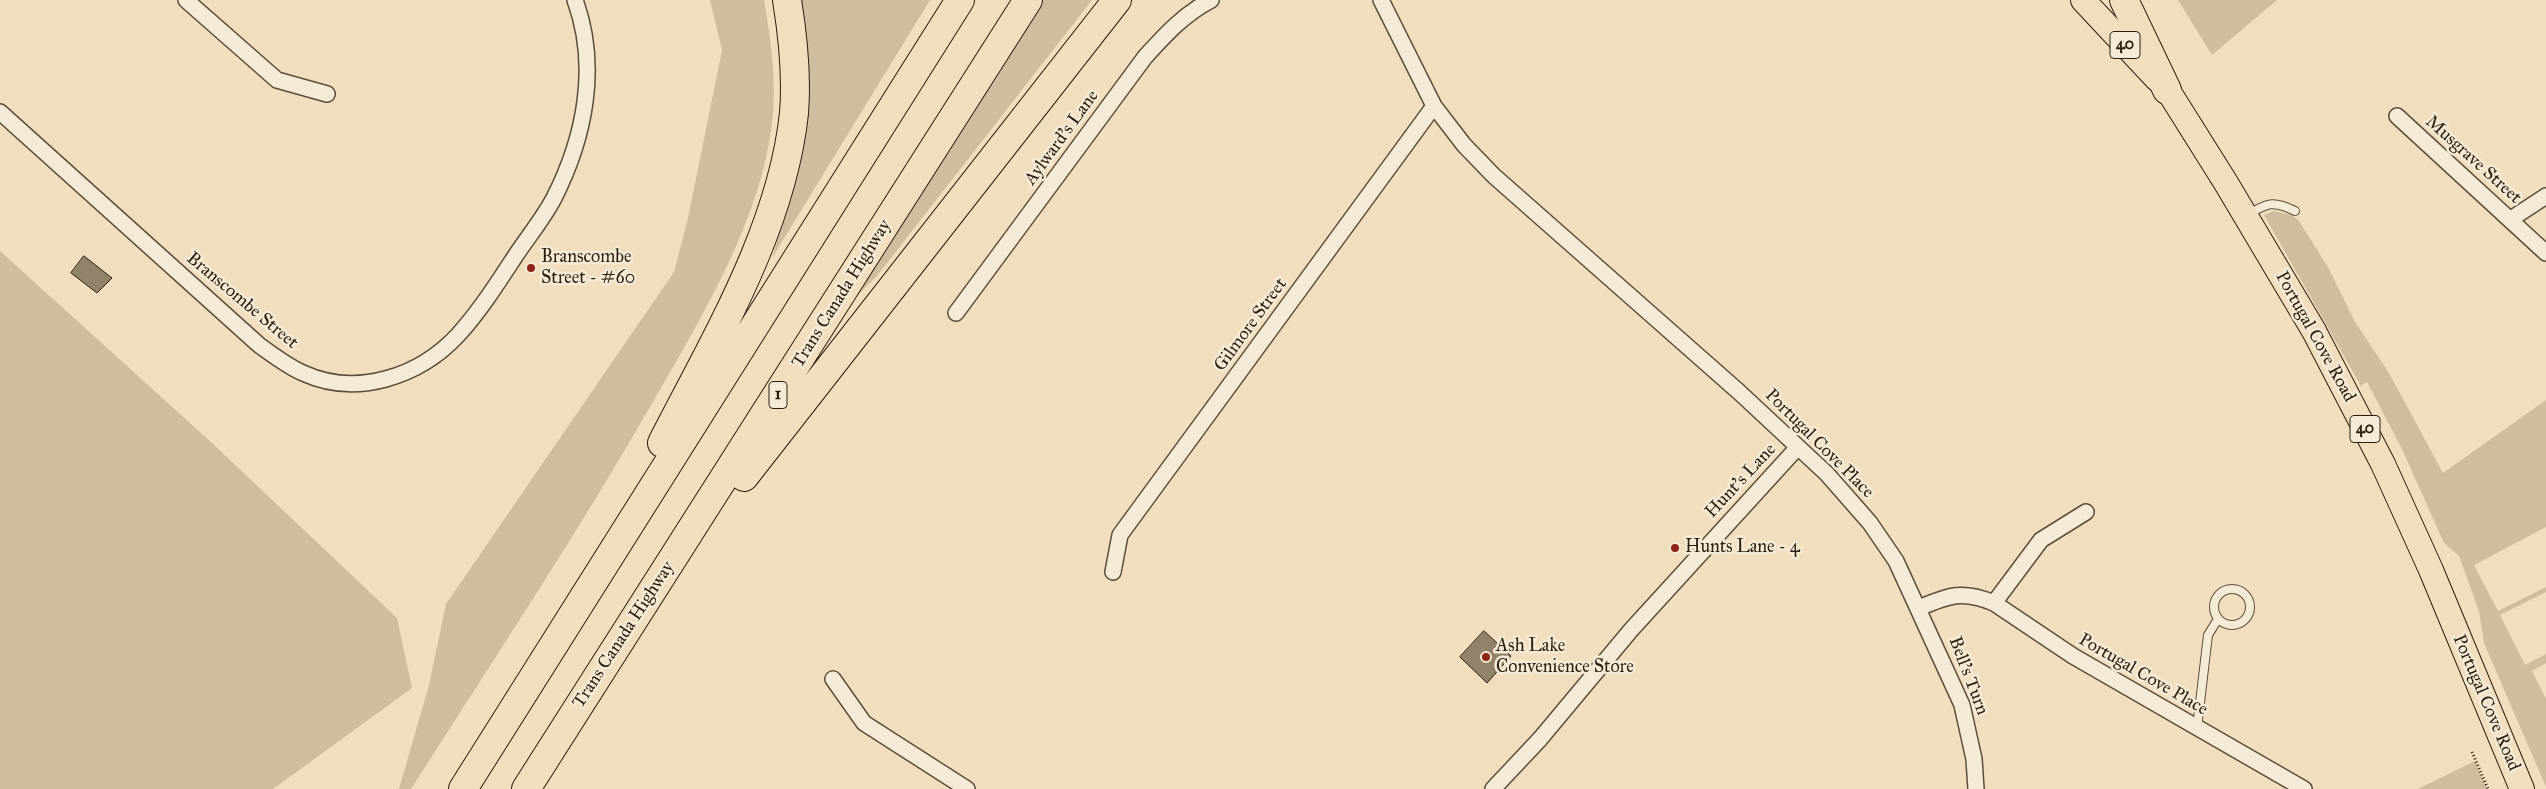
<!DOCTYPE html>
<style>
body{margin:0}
canvas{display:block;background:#f0debe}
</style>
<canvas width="2546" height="789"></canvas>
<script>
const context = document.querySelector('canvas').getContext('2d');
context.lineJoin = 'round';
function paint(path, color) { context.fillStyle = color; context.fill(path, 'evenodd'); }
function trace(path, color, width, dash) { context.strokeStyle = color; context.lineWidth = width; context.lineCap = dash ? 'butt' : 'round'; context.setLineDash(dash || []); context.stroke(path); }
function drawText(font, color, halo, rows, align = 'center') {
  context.font = font + ' "IM FELL Great Primer",serif'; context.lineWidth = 5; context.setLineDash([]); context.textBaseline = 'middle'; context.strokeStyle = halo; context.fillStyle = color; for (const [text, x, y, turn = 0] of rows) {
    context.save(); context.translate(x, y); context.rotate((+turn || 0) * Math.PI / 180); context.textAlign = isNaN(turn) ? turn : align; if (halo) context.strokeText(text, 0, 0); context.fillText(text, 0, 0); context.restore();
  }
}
const green = new Path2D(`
 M710 0H764C771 40 777 83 772 124 760 221 702 317 654 400 578 533 493 660 411 789H399L429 685 446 604 674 272 688 218 722 50Z
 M798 0H930L772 258 792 190Z
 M1040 0H1092L877 276 842 310Z
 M2178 0H2277L2212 55Z
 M2274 211 2292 215 2299 221 2329 269 2355 322 2389 373 2443 473 2546 400V527L2474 565 2498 611 2546 587V592L2500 615 2525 665 2546 654V663L2532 671 2546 699V787L2484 643 2479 611 2459 556 2444 543 2402 449 2367 382 2361 386 2264 215Z
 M0 251 212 443 397 618 412 688 273 789H0Z
 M2475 761 2487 789H2418L2473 762Z`);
const building = new Path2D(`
 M84 256 112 278 97 293 71 273Z
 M1484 631 1511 656 1487 683 1460 657Z`);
const path = new Path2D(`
 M2472 752 2488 789`);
const lane = new Path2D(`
 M2247 215C2267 203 2273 200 2295 211
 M2214 607a18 18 0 1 1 36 0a18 18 0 1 1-36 0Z
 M2197 728 2208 635 2218 619`);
const street = new Path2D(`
 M186 0 277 80 327 94
 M1381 0 1434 106 1464 145 1494 176 1739 392 1827 474 1870 523 1896 561 1962 705 1974 759 1976 789
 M0 112 259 345C273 355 287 366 303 373 357 398 420 376 458 335 479 312 497 284 514 258 527 238 543 219 554 198 585 137 599 66 575 0
 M2397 116 2546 253
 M2511 219 2546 196
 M956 313 1145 57C1165 35 1184 14 1211 0
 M1113 572 1120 535 1434 106
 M1994 603 2041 540 2086 512
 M1919 608C1949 595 1963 590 1994 603L2073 656 2304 789
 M833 679 864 723 967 789
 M1493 789 1540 739 1631 630 1798 447`);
const primary = new Path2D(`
 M2083 0 2157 79
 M2157 73 2226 183 2314 331 2383 464 2431 570 2522 789`);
const highway = new Path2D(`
 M2124 0 2167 90
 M662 443C714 341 782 229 794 113 797 76 793 37 787 0
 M744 477 1117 0
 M463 789 960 0
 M526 789 1028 0`);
const markers = [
 [531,268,5,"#8f2418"],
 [1675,548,5,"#8f2418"],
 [1486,657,5,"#8f2418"]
];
const shields = [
 [2125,45,30],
 [778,395,18],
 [2365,429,30]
];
const shieldNames = [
 ["40",2125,45],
 ["1",778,395],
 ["40",2365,429]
];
const streetNames = [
 ["Aylward's Lane",1062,138,-54],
 ["Musgrave Street",2473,160,42],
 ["Trans Canada Highway",842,294,-58],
 ["Branscombe Street",242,301,40],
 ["Gilmore Street",1251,325,-54],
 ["Portugal Cove Road",2315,337,61],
 ["Portugal Cove Place",1819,444,45],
 ["Hunt's Lane",1741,481,-47],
 ["Trans Canada Highway",624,635,-57],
 ["Portugal Cove Place",2143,675,30],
 ["Bell's Turn",1968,676,69],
 ["Portugal Cove Road",2486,703,67]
];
const poiNames = [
 ["Branscombe",541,258],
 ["Street - #60",541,279],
 ["Hunts Lane - 4",1685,548],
 ["Ash Lake",1496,647],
 ["Convenience Store",1496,668]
];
paint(green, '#cfbda0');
paint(building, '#91826a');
trace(building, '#2b1e10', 1);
trace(lane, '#5c4e3c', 10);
trace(street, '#5c4e3c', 18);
trace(primary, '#2b1e10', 26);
trace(highway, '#2b1e10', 30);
trace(path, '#2b1e10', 3, [1, 2.5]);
trace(lane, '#f5ead5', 8);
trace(street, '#f5ead5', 15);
trace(primary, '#f0debe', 24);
trace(highway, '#f0debe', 28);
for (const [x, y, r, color] of markers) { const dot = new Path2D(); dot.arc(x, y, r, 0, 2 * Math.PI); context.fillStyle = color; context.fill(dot); trace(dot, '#f5ead5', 2); }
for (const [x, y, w] of shields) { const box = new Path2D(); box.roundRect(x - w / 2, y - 13.5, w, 27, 4); context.fillStyle = '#f5ead5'; context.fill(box); trace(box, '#2b1e10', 1); }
drawText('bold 16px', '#2b1e10', null, shieldNames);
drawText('18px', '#2b1e10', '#f5ead5', streetNames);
drawText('18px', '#2b1e10', '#f5ead5', poiNames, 'left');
</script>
